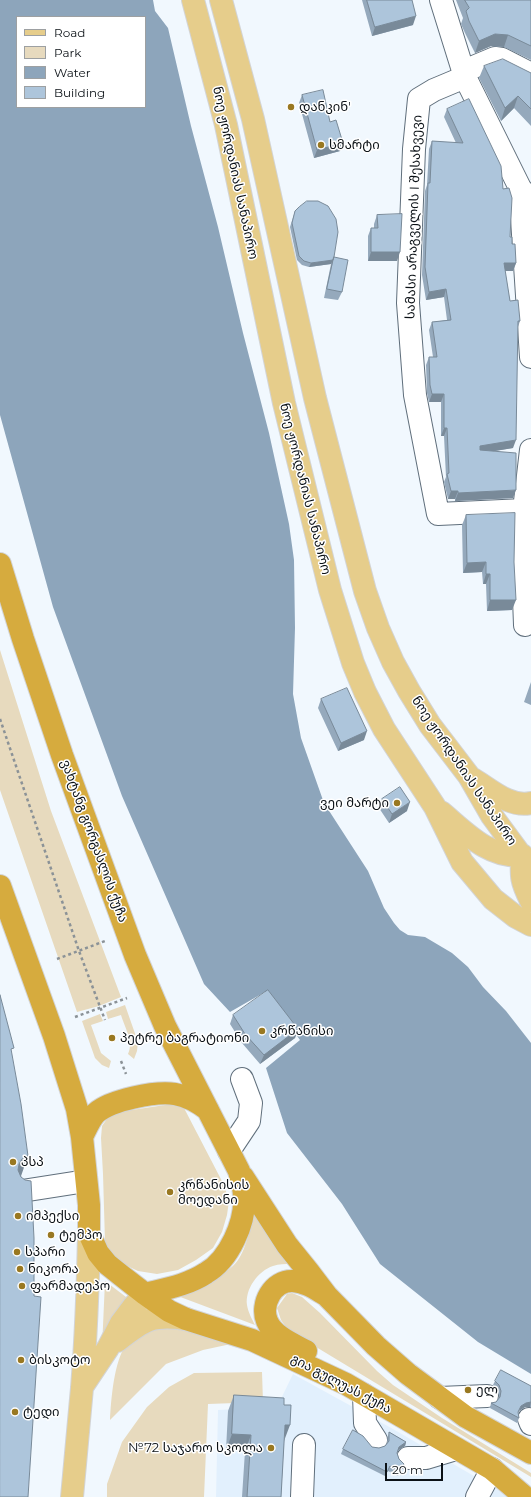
<!DOCTYPE html>
<meta charset="utf-8">
<style>
body{margin:0}
#map{position:relative;width:531px;height:1497px;overflow:hidden;background:#f1f8fe;font-family:Montserrat,sans-serif}
canvas{display:block}
.legend{position:absolute;left:16px;top:16px;width:130px;height:92px;box-sizing:border-box;background:#fff;border:1px solid #9da0a2;margin:0;padding:5px 7px;list-style:none;font-size:12px;color:#0b1116}
.legend li{display:flex;align-items:center;gap:8px;height:20px}
.legend b{width:20px;border:1px solid #9da0a2}
.scale{position:absolute;left:385px;top:1463px;width:58px;height:18px;box-sizing:border-box;border:2px solid #0b1116;border-top:0;padding-left:5px;font-size:12px;line-height:14px;white-space:nowrap;color:#0b1116;-webkit-text-stroke:3px #fff;paint-order:stroke}
</style>
<div id="map">
<canvas width="531" height="1497"></canvas>
<ul class="legend">
<li><b style="height:5px;background:#e6cd8b"></b>Road</li>
<li><b style="height:11px;background:#e7dabe"></b>Park</li>
<li><b style="height:11px;background:#8da5bb"></b>Water</li>
<li><b style="height:11px;background:#adc5db"></b>Building</li>
</ul>
<div class="scale">20 m</div>
</div>
<script>
const context = document.querySelector('canvas').getContext('2d');
context.lineJoin = 'round';
function paint(path, color) { context.fillStyle = color; context.fill(path, 'evenodd'); }
function trace(path, color, width, dash) { context.strokeStyle = color; context.lineWidth = width; context.lineCap = dash ? 'butt' : 'round'; context.setLineDash(dash || []); context.stroke(path); }
function drawText(font, color, halo, rows, align = 'center') {
  context.font = font + ' Montserrat,"Noto Sans Georgian",sans-serif'; context.lineWidth = 3; context.setLineDash([]); context.textBaseline = 'middle'; context.strokeStyle = halo; context.fillStyle = color; for (const [text, x, y, turn = 0] of rows) {
    context.save(); context.translate(x, y); context.rotate((+turn || 0) * Math.PI / 180); context.textAlign = isNaN(turn) ? turn : align; if (halo) context.strokeText(text, 0, 0); context.fillText(text, 0, 0); context.restore();
  }
}
const built = new Path2D(`
 M293 1374 393 1429 510 1497H216L218 1410 277 1407Z`);
const green = new Path2D(`
 M0 650 51 811 121 997 99 1006 77 1012 0 790Z
 M125 1005 138 1042 137 1051 134 1059 128 1054C134 1042 125 1028 121 1015L108 1019 106 1012Z
 M100 1014 103 1021 91 1025 101 1053 111 1061 109 1068 102 1065 95 1058 82 1021Z
 M172 1104 184 1108 224 1185 229 1201 227 1215 222 1232 213 1248 196 1260 178 1270 157 1274 138 1271 121 1263 111 1253 105 1242 103 1174 101 1138 102 1126 109 1116 125 1111Z
 M255 1210 291 1264C285 1264 279 1264 273 1266 258 1271 245 1289 247 1305 248 1312 252 1319 255 1325L175 1295C193 1287 227 1277 238 1260 246 1249 252 1223 255 1210Z
 M105 1281 130 1300 102 1348Z
 M292 1293 302 1297 320 1313 377 1371 393 1385 442 1418 531 1473V1477L288 1330 281 1320 277 1308 287 1294Z
 M160 1322 231 1344 203 1350 166 1364 110 1420C111 1400 114 1361 126 1345 132 1338 152 1328 160 1322Z
 M262 1372 263 1402 208 1404 204 1497H107V1484L122 1442 147 1407 169 1387 194 1373Z`);
const water = new Path2D(`
 M0 0H153L155 11 168 28 191 126 218 227 243 333 269 433 289 524 294 560 295 628 293 694 301 738 324 803 368 871 384 908 394 923 400 930 408 935 425 937 452 953 468 967 483 987 506 1011 531 1043V1374L478 1342 380 1264 342 1204 287 1133 266 1068 300 1040 265 992 230 1012 204 984 122 796 53 607 0 415ZM17 17H145V107H17Z`);
const path = new Path2D(`
 M0 719 79 951 105 1020
 M57 959 105 941
 M75 1017 127 998
 M121 1061 126 1074`);
const minor = new Path2D(`
 M441 0 465 77 520 188 531 201
 M464 71 495 58 502 59 531 74
 M465 77 434 90 419 99 414 149 408 303 415 395 438 514 524 510
 M520 188 531 357
 M525 625 523 572 524 510 531 450
 M229 1151 249 1121 251 1103 242 1079
 M22 1191 86 1181
 M364 1395 365 1423 376 1440
 M440 1398 487 1396
 M529 1419 531 1424
 M408 1458H426L456 1449
 M302 1497 304 1445
 M477 1497 492 1469`);
const major = new Path2D(`
 M193 0 226 125 284 403 330 590 353 663 365 692 384 729 435 807 462 862 493 899 516 917 531 925
 M221 0 253 119 315 398 365 591 378 628 393 662 409 691 430 725 469 776 492 816 531 869
 M473 779C490 789 510 808 531 803
 M441 812C464 831 489 859 522 855
 M522 855C521 877 521 881 531 901
 M117 1341C144 1320 151 1314 186 1319
 M82 1387 108 1348 121 1323 133 1307 145 1294
 M72 1497C75 1461 79 1424 82 1388 86 1337 88 1285 89 1233`);
const highway = new Path2D(`
 M0 564 23 639 62 755 135 955 165 1026 239 1171C241 1179 244 1188 244 1196 246 1222 229 1260 206 1273 188 1285 165 1289 145 1294
 M0 886 54 1036 77 1109 82 1137 89 1205V1233L98 1253 107 1264 122 1276 145 1294 169 1311 186 1319 252 1340 346 1384 492 1469 525 1497
 M82 1137C86 1129 90 1119 96 1113 111 1100 155 1091 175 1094 187 1096 198 1102 208 1110
 M243 1177 287 1245 308 1271 327 1296 376 1346 408 1374 466 1417 531 1453
 M306 1351C293 1344 273 1336 267 1321 260 1304 273 1280 293 1281 305 1282 314 1288 324 1294`);
const wall = new Path2D(`
 M362 0H412L413 25 372 36Z
 M456 0H531V60L504 47 491 46 475 53 465 33 461 24 463 18Z
 M484 66 531 73V126L514 108 501 121 479 78Z
 M302 95 330 122 340 151 314 158 299 103Z
 M447 109 503 189 510 237 516 263 513 271H505L510 301 520 321 518 327 513 448 494 451 513 498 455 501V499H448L444 482 446 477 444 436H441V402H429L427 393 426 365 429 357H433L429 330 432 322 447 320 444 297 426 300 422 275 425 191 427 185 429 149 432 141 456 143 444 117Z
 M295 211 334 257 342 292 338 300 324 298 331 264 309 267 302 265 297 260 290 227Z
 M377 215 397 261H368V236L371 228H374V224Z
 M466 515 512 610 487 611 486 584H483L482 572 463 573 462 525Z
 M531 682V705L524 702Z
 M321 699 364 740 338 751 318 708Z
 M382 799 407 811 389 823 379 808Z
 M233 1015 298 1029 295 1038 260 1064 242 1043 230 1024Z
 M495 1381 531 1386V1407H525L519 1411 518 1413 519 1418 517 1423 490 1408 491 1403 496 1402 499 1398V1395L498 1390 493 1385Z
 M234 1395 284 1441 281 1497H242L245 1451 226 1450 228 1411Z
 M389 1432 406 1442 405 1446 398 1451 397 1453 399 1459 404 1464 402 1469 398 1476 388 1471 385 1476 341 1454 343 1449 372 1447 379 1448 385 1446 387 1443 388 1436Z`);
const shadedWall = new Path2D(`
 M416 16 413 25 372 36 375 27Z
 M495 34 508 35 504 47 491 46 475 53 479 41Z
 M518 96 514 108 501 121 505 108Z
 M343 143 340 151 314 158 317 150Z
 M371 252H400L397 261H368Z
 M333 260 331 264 309 267 311 263Z
 M504 263H516L513 271H501Z
 M446 289 444 297 426 300 429 292Z
 M432 394H444L441 402H429Z
 M444 428H447L444 436H441Z
 M516 440 513 448 477 454 480 446Z
 M516 490 513 498 455 501 458 493Z
 M451 491H458L455 499H448Z
 M486 562 482 572 463 573 467 563Z
 M486 574H490L486 584H483Z
 M490 600H516L512 610 487 611Z
 M367 731 364 740 338 751 341 743Z
 M410 802 407 811 389 823 392 814Z
 M298 1029 295 1038 260 1064 264 1055Z
 M28 1156 20 1179 14 1182 19 1164 22 1159Z
 M531 1402 530 1407H525L519 1411 517 1417 521 1406 526 1403Z
 M285 1425H290L284 1441Z
 M232 1434 251 1435 245 1451 226 1450Z
 M406 1442 405 1446 397 1451 399 1447Z`);
const building = new Path2D(`
 M367 0H412L416 16 375 27Z
 M465 0H531V46L508 35 495 34 479 41 469 21 466 11 469 8Z
 M503 59 531 73V109L518 96 505 108 484 66Z
 M323 90 330 122 336 120 343 143 317 150 302 95Z
 M469 99 501 166 503 189 509 188 512 198 510 237H512V244H515L516 263H504L510 301 518 300 520 321H518L516 440 480 446V450L516 453V490L458 493V491H451L447 474 449 473 447 428H444V394H432L430 385 429 357H437L432 322 451 320 446 289 429 292 425 267 428 183H430L432 141 463 143 447 109Z
 M307 201H318L328 206 336 219 338 232 334 257 333 260 311 263 304 261 299 256 292 223 295 211 299 207Z
 M402 214 400 252H371V228H378L377 215Z
 M334 257 348 260 342 292 327 289Z
 M515 513 514 562 516 600H490V574H486V562L467 563 466 515Z
 M347 688 367 731 341 743 321 699Z
 M400 787 410 802 392 814 382 799Z
 M268 990 298 1029 264 1055 245 1034 233 1015Z
 M0 995 14 1048 11 1049 21 1104 28 1156 22 1159 19 1164 18 1170 21 1177 25 1180 31 1181 34 1238V1296L41 1297 28 1497H0Z
 M501 1370 531 1386V1402L526 1403 521 1406 518 1412 519 1418 491 1403 496 1402 500 1397 501 1391 499 1385 495 1381Z
 M234 1395 284 1398V1405H291L290 1425H285L281 1497H247L251 1435 232 1434Z
 M353 1430 363 1436 372 1447 379 1448 385 1446 389 1441V1432L406 1442 399 1447 397 1453 399 1459 404 1464 399 1472 390 1466 387 1472 343 1449Z`);
const markers = [
 [291,107,4,"#997821"],
 [321,145,4,"#997821"],
 [397,803,4,"#997821"],
 [262,1031,4,"#997821"],
 [112,1038,4,"#997821"],
 [13,1162,4,"#997821"],
 [170,1192,4,"#997821"],
 [18,1216,4,"#997821"],
 [51,1235,4,"#997821"],
 [17,1252,4,"#997821"],
 [20,1269,4,"#997821"],
 [22,1286,4,"#997821"],
 [21,1360,4,"#997821"],
 [468,1390,4,"#997821"],
 [15,1412,4,"#997821"],
 [271,1448,4,"#997821"]
];
const poiNames = [
 ["დანკინ'",299,107],
 ["სმარტი",329,145],
 ["ვეი მარტი",389,803,"right"],
 ["კრწანისი",270,1031],
 ["პეტრე ბაგრატიონი",120,1038],
 ["პსპ",21,1162],
 ["კრწანისის",178,1185],
 ["მოედანი",178,1200],
 ["იმპექსი",26,1216],
 ["ტემპო",59,1235],
 ["სპარი",25,1252],
 ["ნიკორა",28,1269],
 ["ფარმადეპო",30,1286],
 ["ბისკოტო",29,1360],
 ["ელ",476,1390],
 ["ტედი",23,1412],
 ["№72 საჯარო სკოლა",263,1448,"right"]
];
const streetNames = [
 ["ნოე ჟორდანიას სანაპირო",235,173,78],
 ["სამასი არაგველის I შესახვევი",414,217,-88],
 ["ნოე ჟორდანიას სანაპირო",305,489,76],
 ["ნოე ჟორდანიას სანაპირო",464,771,56],
 ["ვახტანგ გორგასლის ქუჩა",94,841,70],
 ["გია გულუას ქუჩა",341,1384,28]
];
paint(built, '#e2f0fd');
paint(green, '#e7dabe');
paint(water, '#8da5bb');
trace(minor, '#606f7c', 24);
trace(major, '#d3d4d5', 24);
trace(highway, '#d3d4d5', 24);
trace(path, '#8b9297', 2.5, [3, 3]);
trace(minor, '#fff', 22);
trace(major, '#e6cd8b', 22);
trace(highway, '#d6ab3e', 22);
paint(wall, '#95a9bc');
paint(shadedWall, '#798a99');
paint(building, '#adc5db');
trace(building, '#798a99', 1);
for (const [x, y, r, color] of markers) { const dot = new Path2D(); dot.arc(x, y, r, 0, 2 * Math.PI); context.fillStyle = color; context.fill(dot); trace(dot, '#fff', 1.5); }
drawText('13px', '#0b1116', '#fff', poiNames, 'left');
drawText('13px', '#0b1116', '#fff', streetNames);
</script>
